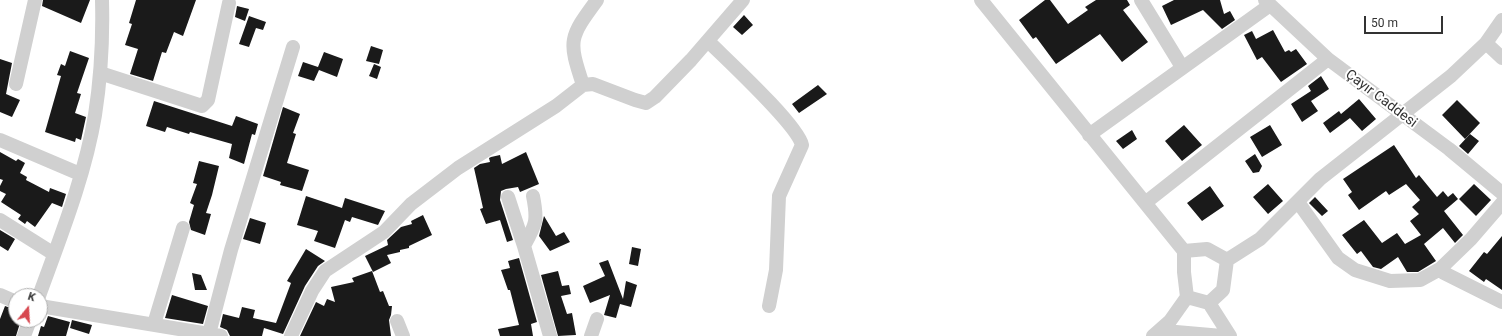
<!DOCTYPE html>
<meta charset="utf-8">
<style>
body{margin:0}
#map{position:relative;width:1502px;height:336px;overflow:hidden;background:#fff;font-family:Roboto,sans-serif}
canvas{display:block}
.north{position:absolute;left:8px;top:288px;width:40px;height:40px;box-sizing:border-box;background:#fff;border:1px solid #adadad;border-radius:50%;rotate:18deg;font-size:11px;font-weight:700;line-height:16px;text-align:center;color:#333}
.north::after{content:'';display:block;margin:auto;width:14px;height:18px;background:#d7474f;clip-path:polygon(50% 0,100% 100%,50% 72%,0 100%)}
.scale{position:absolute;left:1364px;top:16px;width:79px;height:18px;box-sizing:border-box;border:2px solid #333;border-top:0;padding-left:5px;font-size:12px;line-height:14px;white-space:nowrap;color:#333;-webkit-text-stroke:3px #fff;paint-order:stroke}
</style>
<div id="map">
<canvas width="1502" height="336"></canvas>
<div class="north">K</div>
<div class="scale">50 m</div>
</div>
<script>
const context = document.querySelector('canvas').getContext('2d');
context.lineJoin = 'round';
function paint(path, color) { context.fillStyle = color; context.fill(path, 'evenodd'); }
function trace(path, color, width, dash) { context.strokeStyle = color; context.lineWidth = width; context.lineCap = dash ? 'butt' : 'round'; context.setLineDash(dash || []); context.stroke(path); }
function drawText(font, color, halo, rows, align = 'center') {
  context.font = font + ' Roboto,sans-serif'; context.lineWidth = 4; context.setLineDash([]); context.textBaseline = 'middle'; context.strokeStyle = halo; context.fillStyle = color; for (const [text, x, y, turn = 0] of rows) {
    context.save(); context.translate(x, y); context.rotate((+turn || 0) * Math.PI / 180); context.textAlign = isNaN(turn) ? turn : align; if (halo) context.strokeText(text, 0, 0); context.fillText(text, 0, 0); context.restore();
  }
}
const building = new Path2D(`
 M43 0H90L81 23 42 6Z
 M136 0H196L183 36 174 32 166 53 162 52 153 81 130 74 138 49 125 45 132 24 129 23Z
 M1045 0H1050L1068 24 1088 10 1085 7 1096 0H1127L1130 5 1123 10 1148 42 1122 62 1100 34 1056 64 1036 37 1033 39 1019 20Z
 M1174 0H1220L1224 14 1230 11 1235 20 1222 29 1203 10 1171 25 1162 6Z
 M237 6 249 9 245 21 235 17Z
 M744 15 753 25 742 35 733 27Z
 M249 16 266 22 263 30 256 28 249 47 239 44Z
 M1273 30 1285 52 1289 50 1291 52 1296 49 1307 64 1281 82 1262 57 1257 60 1244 35 1252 31 1256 39Z
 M371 46 383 50 379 64 366 61Z
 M70 51 89 58 77 93 81 94 75 113 86 117 81 140 76 138 75 142 45 132 61 76 57 75 61 64 65 66Z
 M324 52 343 59 337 77 319 70 314 81 298 76 303 62 318 67Z
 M0 59 12 63 6 94 20 100 12 117 0 112Z
 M374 64 381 67 377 79 369 76Z
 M1321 76 1329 89 1311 101 1318 111 1302 122 1291 104 1311 91 1308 86Z
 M818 85 827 94 799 113 792 104Z
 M1359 99 1376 119 1362 131 1350 118 1330 133 1323 123 1339 111 1341 114Z
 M1457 100 1480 123 1465 139 1442 115Z
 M154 101 232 126 236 116 258 124 255 135 252 134 244 164 229 158 232 144 190 132 189 134 167 127 165 132 146 126Z
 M283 107 300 114 293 133 296 134 287 163 309 170 302 191 280 185 281 182 263 176Z
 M1184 125 1202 145 1182 161 1165 141Z
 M1270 125 1282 145 1262 157 1250 137Z
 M1132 130 1137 139 1123 149 1116 141Z
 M1470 134 1479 141 1468 154 1459 146Z
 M1394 145 1416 178 1419 175 1437 197 1443 191 1448 197 1453 193 1458 199 1444 211 1463 235 1455 243 1443 228 1424 244 1436 261 1418 272H1407L1398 257 1381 269 1373 267 1361 251 1357 254 1342 235 1364 220 1382 243 1397 233 1405 244 1421 235 1410 221 1419 214 1412 207 1420 200 1406 184 1389 195 1386 191 1359 210 1348 195 1352 192 1343 179Z
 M0 152 16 161 18 159 25 163 20 173 27 177 26 180 49 192 50 188 66 194 62 207 52 203 35 227 27 221 25 224 18 219 21 215 1 202 6 194 0 191V186L3 180 0 179Z
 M526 152 539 184 520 192 518 187 506 189 501 191 500 200 513 240 507 242 500 220 486 224 480 209 483 208 474 168 480 164 490 162 489 158 491 157 500 155 502 164Z
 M1255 154 1262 166 1259 172 1253 173 1245 161Z
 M199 161 219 166 212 195 206 213 211 214 205 235 191 230 189 222 194 205 190 203 197 184 193 183Z
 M1268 184 1283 201 1268 214 1253 197Z
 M1474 184 1491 200 1476 216 1459 199Z
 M1210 186 1224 206 1202 221 1187 203Z
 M306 196 342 208 345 198 385 211 378 225 352 217 350 222 345 220 335 248 314 241 318 231 297 225Z
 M1315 197 1328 211 1322 216 1309 203Z
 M423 215 432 235 409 246V248L400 250V252L387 255 391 263 373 272 365 256 388 245 387 240 401 227 412 224 411 221Z
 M544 216 556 236 564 232 570 242 550 251 539 236Z
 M250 218 266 223 260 244 243 239Z
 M0 230 15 239 8 251 0 246Z
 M1502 236V290L1486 279 1484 282 1469 271 1484 252 1487 254Z
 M632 247 641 249 638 266 629 264Z
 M306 249 325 261 318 266 305 286 283 334 264 328 262 336H230L227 330 220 327 223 314 239 318 242 307 255 310 253 318 276 323 291 283 287 281Z
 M519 258 537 322 531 324 533 336H500L498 329 519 325 510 290H508L501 270 510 268 508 261Z
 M608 260 623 299 626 281 637 285 631 307 620 304 616 318 604 315 610 295 590 303 583 286 605 276 599 263Z
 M372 271 380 292 383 291 389 306H392L391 315 389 320 391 336H300L316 302 324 306 327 299 335 302 331 287 354 282 352 278Z
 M558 271 562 286 569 285 571 294 561 296 567 314 572 313 576 335 558 336 541 275Z
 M192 273 201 275 207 290H195Z
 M172 295 208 306 203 324 165 318Z
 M5 306 16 310V320H21L16 336H0V319Z
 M48 316 70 322 66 336H38L41 326 44 327Z
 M72 320 92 325 89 334 70 328Z`);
const minor = new Path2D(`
 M981 0 1184 251V272L1187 297
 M1141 0 1182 67
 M1265 0 1328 59 1449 149 1502 193
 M708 41C727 60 797 124 802 145L779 196 776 270 769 306
 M1486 43 1502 58
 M100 73 202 106 208 100 229 3
 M16 84 35 0
 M583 85C568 40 569 38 597 0
 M1089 135 1270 5
 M0 140 80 174
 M508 197 524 246 550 336
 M1298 202 1338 258 1355 270 1390 281 1420 280 1440 269 1471 239 1502 203
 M1145 203 1328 59
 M0 220 54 254
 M524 246C536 224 538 221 533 196
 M1184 251 1207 249 1227 260
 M1440 269 1444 273 1502 302
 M0 295 16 302
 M39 296C60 238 85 176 95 115 101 77 103 38 102 0
 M1209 303 1223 290 1227 260 1260 239 1320 179 1451 76 1486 43 1502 20
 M40 306 221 336
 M397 321 403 336
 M154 324 183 228
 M209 334 231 250 293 47
 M24 336 30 320
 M291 336 312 291 325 271 384 232 411 204 458 168 556 106 583 85 593 84 635 100 646 103 655 97 691 60 743 0
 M591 336 597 319
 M1153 336 1170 321 1187 297 1209 303 1230 336
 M1153 336 1176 332 1222 336`);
const streetNames = [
 ["Çayır Caddesi",1381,99,37]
];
paint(building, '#1a1a1a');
trace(minor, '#d0d0d0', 14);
drawText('14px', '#333', '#fff', streetNames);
</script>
